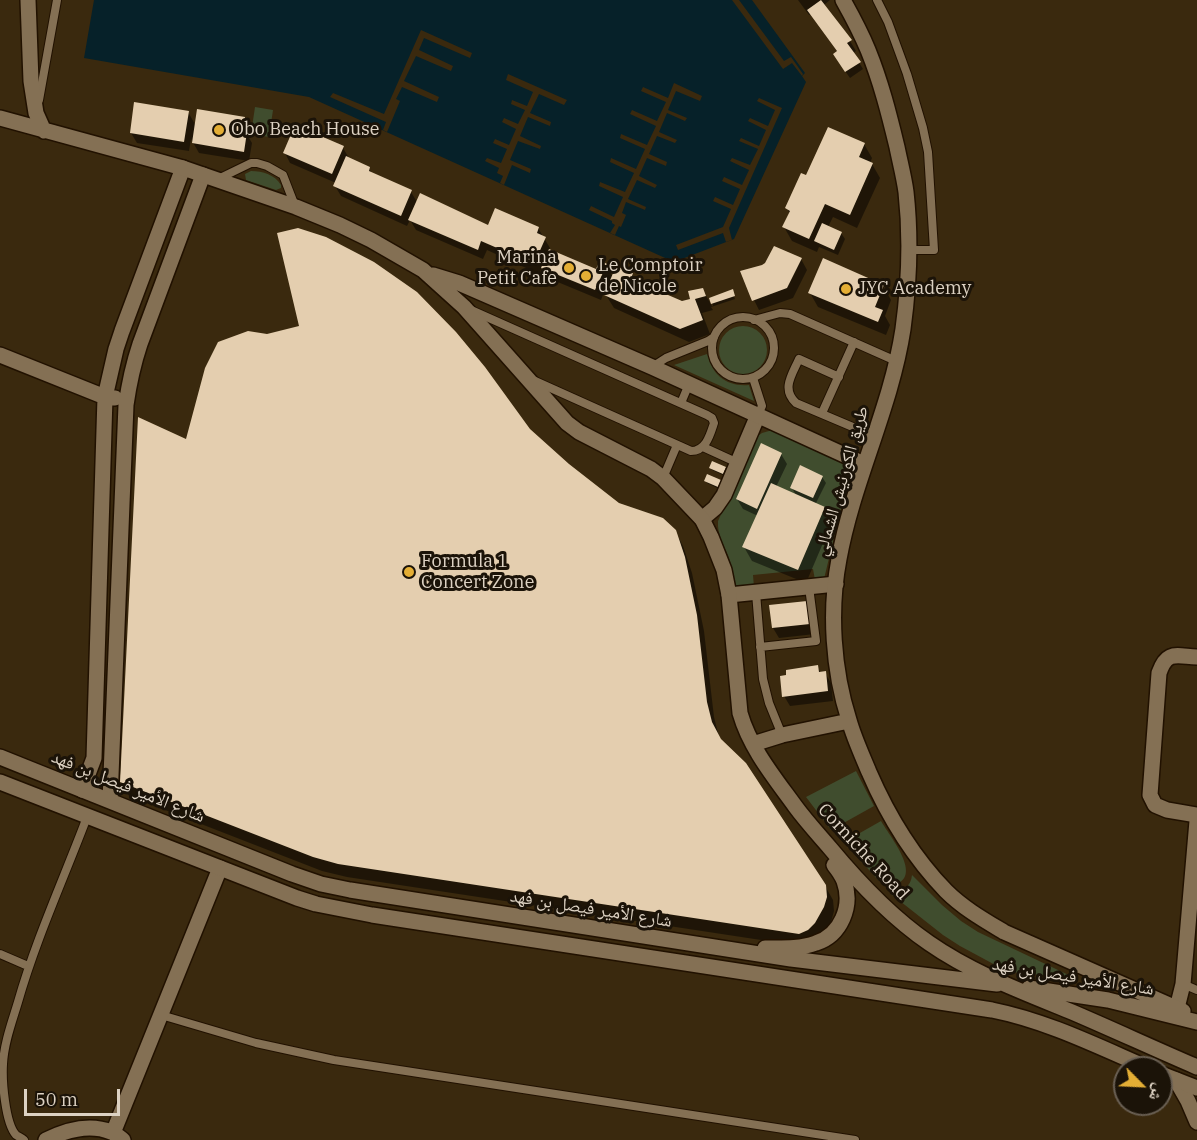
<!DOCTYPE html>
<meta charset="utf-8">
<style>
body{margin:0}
#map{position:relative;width:1197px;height:1140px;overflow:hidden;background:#3a290e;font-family:"IBM Plex Serif","Noto Naskh Arabic",serif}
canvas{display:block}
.north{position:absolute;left:1113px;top:1056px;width:60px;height:60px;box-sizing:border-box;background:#1b1308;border:2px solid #695f53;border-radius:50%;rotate:114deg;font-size:16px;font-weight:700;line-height:24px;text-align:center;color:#ddd2c3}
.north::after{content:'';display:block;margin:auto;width:21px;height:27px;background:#e4ae35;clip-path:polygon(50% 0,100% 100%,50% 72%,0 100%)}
.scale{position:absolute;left:24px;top:1089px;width:96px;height:27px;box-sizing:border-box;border:3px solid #ddd2c3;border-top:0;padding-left:8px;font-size:18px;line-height:21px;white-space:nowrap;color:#ddd2c3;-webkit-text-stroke:4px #1b1308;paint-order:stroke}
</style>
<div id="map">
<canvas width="1197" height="1140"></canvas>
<div class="north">ش</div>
<div class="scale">50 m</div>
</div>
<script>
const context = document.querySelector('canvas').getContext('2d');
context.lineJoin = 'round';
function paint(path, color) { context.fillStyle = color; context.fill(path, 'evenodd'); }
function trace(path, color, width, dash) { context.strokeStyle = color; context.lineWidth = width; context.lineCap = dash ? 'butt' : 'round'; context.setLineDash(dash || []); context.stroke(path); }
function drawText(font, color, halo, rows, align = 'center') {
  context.font = font + ' "IBM Plex Serif","Noto Naskh Arabic",serif'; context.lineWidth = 6; context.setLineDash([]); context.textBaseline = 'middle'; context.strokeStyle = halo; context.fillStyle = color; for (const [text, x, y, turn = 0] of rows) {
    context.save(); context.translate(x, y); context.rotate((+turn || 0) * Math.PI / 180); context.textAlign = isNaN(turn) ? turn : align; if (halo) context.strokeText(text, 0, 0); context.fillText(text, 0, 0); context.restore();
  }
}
const green = new Path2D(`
 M255 107 273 110 269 137 251 134Z
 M251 171C263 171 275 175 281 185V188L276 190 246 180 245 174Z
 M719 350a24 24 0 1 1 48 0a24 24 0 1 1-48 0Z
 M707 354C712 375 727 387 749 385L754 401 674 365Z
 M776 429 849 465 850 471 824 579 815 580 813 569 753 575 754 587H736C734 578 732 568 729 558 724 545 717 535 718 521L756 437 762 433Z
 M856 771 874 806 831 830 806 797Z
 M881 821C888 834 923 875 896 884 889 886 884 884 878 880L844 842Z
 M912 875 942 905 961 921 978 932 1077 979 1012 972 999 967 960 946 943 935 891 894 892 892C903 890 911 887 912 875Z`);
const water = new Path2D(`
 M94 0H752L805 73 802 76 806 82 734 239 674 262 309 97 84 58Z`);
const pier = new Path2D(`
 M732 0H739L784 61 791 57 803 74 802 76 792 63 783 69Z
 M421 30 472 53 470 58 424 38 419 50 453 66 451 71 416 56 404 81 439 97 437 102 402 87 396 99 400 101 387 132 383 130 386 122 330 97 333 93 384 114Z
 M508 74 567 100 564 105 539 94 530 113 551 122 550 126 528 117 520 136 541 146 540 149 518 141 510 160 531 169 530 173 512 165 504 185 500 183 503 176 497 173 499 168 485 161 487 158 501 163 507 149 493 143 495 139 509 145 516 129 502 122 504 118 518 124 525 110 511 104 512 100 527 106 533 92 506 80Z
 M674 83 702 96 700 101 676 91 668 110 687 118 685 121 667 113 659 132 677 140 675 143 657 136 649 154 667 162 666 166 647 158 639 176 657 185 655 188 637 180 628 199 646 207 645 210 626 202 622 213 626 215 621 227 619 226 615 235 610 233 615 225 612 223V221L589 210 591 206 614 217 623 197 599 186 600 182 625 192 634 173 610 162 611 158 636 169 645 149 620 138 621 134 647 145 656 126 630 114 632 110 657 121 666 102 641 91 643 87 668 98Z
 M759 98 782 108 729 228 732 240 726 242 723 233 678 250 676 245 723 227 731 209 713 201 715 197 733 205 740 189 722 181 724 177 742 185 749 170 730 161 732 158 750 165 758 149 739 141 741 138 759 146 766 130 748 121 750 118 768 126 775 110 757 101Z`);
const shadow = new Path2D(`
 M798 0H830L824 5 850 41 856 51 853 53 863 69 850 78 838 61V52L811 14 809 15Z
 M188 112 196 126 244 119 250 129 249 138 252 143 249 161 199 153 191 139 189 151 137 143 131 133Z
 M296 127 343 148 349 158 369 168 372 174 411 192 417 202 489 227 538 228 550 248 549 251 597 271 606 265 613 277 632 274 638 284 682 303 692 300 702 289 712 306H713L711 299 733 294 735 299 711 307 713 310 702 313 710 334 689 342 614 308 604 292 601 300 548 278 542 267 539 274 487 250 483 259 416 230 410 220 407 226 341 196 335 186 336 183 290 163 285 153Z
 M864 144 872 158 870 163 872 164 880 178 857 228 833 217 828 227 841 233 845 239 838 255 819 247 817 252 792 241 784 227 790 214 787 208 807 177Z
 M801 259 807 270 793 298 759 310 754 300Z
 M883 286 891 300 885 316 890 325 886 335 818 307 810 293Z
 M528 430 568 465 618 504 675 531 683 546 692 573 704 631 714 717 719 737 825 886 833 900 834 911 831 922 822 937 807 947 347 877 322 871 129 796 121 782Z
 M781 454 787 464 776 487 797 497 792 488 822 477 826 483 815 505 824 509 832 522 806 583 752 561 744 547 758 516 743 509 737 499Z
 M711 468 725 469 727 471 725 476 712 470Z
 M706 481H719L721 484 719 489 707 483Z
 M807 602 812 612 815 634 779 638 773 628Z
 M817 667 821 673H825L831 683 833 701 790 706 784 696Z`);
const building = new Path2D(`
 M821 0 852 40 847 43 861 62 845 72 833 54 837 51 807 10Z
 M134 102 189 111 184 142 130 133Z
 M197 109 245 117 243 131 247 132 244 152 192 143Z
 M295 125 344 146 332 174 283 153Z
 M828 127 865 143 859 157 873 163 850 215 825 204 809 239 782 227 790 211 785 208 801 173 806 175Z
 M346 156 370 167 369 171 412 190 401 216 333 186Z
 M420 193 488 225 495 208 539 227 537 233 546 237 534 264 481 241 478 250 408 220Z
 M822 223 842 232 834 250 814 241Z
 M298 228 326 237 374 262 417 292 456 332 485 367 530 429 569 464 619 503 663 518 676 530 685 557 697 615 707 702 712 722 721 739 746 763 826 885 827 897 824 907 815 923 808 930 799 934 338 864 313 857 120 782 138 417 186 439 205 368 218 342 248 331 267 334 299 326 277 233Z
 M774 246 802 258 787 288 752 301 740 271 762 265 765 263Z
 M549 249 596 269 600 260 607 264 595 290 541 268Z
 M823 258 884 285 875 307 883 310 878 322 808 293Z
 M616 266 633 273 631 279 682 301 690 299 688 291 703 288 706 296 695 299 703 320 680 329 604 295Z
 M733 289 735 296 711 304 709 298Z
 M761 443 782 453 757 509 736 499Z
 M712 461 726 467 723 474 709 468Z
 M800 465 823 476 813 498 790 488Z
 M707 474 721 480 718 487 704 481Z
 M771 483 825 507 798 570 742 547Z
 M807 601 810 624 772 628 769 605Z
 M818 665 819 672 826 671 828 691 782 697 780 676 786 675V670Z`);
const service = new Path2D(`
 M877 0 888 22 907 74 923 128 928 152 934 250H908
 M39 100 57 0
 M218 179 251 163H257L267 166 283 175 295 206
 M471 310 707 415 712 418 714 423C710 435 706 451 691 451L535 381
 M712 348a31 31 0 1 1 62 0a31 31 0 1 1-62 0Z
 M754 320 780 313 790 314 896 361
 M652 367 666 358 708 341 714 337
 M839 377 799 359C792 375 781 389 796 403L874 436
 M753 378 762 406 758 415
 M681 403 689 384
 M822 413 854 342
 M703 447 738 463
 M663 478 677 445
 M756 593 763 679 769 703 782 735
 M760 647 816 641 809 587
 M0 954 28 966
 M1183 984 1197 990
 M161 1015 256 1043 334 1060 855 1140
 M24 1140C22 1138 19 1137 16 1135 5 1123 2 1080 3 1064 4 1043 12 1022 18 1002 36 939 64 878 87 817`);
const minor = new Path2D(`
 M0 355 105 397 115 398
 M702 519 715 508 724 495 758 415
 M729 595 836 584
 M1197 657C1176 656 1167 650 1159 673L1150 795 1155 805 1167 810 1197 815
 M82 790 94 758 105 397 116 349 122 331 183 168
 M110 800 126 405C129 384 133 365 140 344L203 175
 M1177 1008 1183 984 1197 821
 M1176 1080 1188 1101 1197 1122
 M113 1133 220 868
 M46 1140C66 1130 89 1123 111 1132 115 1133 119 1137 123 1140`);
const secondary = new Path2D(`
 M28 0 31 81 36 113 44 131
 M843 0C852 16 861 33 868 50 881 82 889 114 897 147 900 162 904 177 906 192 911 237 909 285 903 329 891 408 853 481 839 559 829 611 833 670 849 720 854 738 862 755 869 772 888 816 913 857 946 891 963 908 984 920 1004 932L1183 1011
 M0 118 183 168 296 207 340 225 371 240 423 270 464 307 567 423 579 432 651 469 663 478 702 519 711 537 724 570 729 595 740 713C750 748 774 777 795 806 806 821 818 834 830 848 859 883 891 917 929 943 972 973 1023 992 1072 1012 1114 1030 1155 1049 1197 1067
 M433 275 459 283 652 367 864 464
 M753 744 782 735 849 721
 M0 757 292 874 321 884 350 890 791 959 997 984
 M0 782 297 898 316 904 372 915 992 1010C1047 1021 1097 1046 1148 1068
 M765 948C782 948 800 949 816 943 841 935 853 906 844 881 842 876 838 870 834 865
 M1029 988 1108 1000 1197 1022
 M1161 1074 1197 1088`);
const markers = [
 [219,130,6,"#e4ae35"],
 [569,268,6,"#e4ae35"],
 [586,276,6,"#e4ae35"],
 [846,289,6,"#e4ae35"],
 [409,572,6,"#e4ae35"]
];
const poiNames = [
 ["Obo Beach House",231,130],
 ["Marina",557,258,"right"],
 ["Petit Cafe",557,279,"right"],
 ["Le Comptoir",598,266],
 ["de Nicole",598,287],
 ["JYC Academy",858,289],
 ["Formula 1",421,562],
 ["Concert Zone",421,583]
];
const streetNames = [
 ["طريق الكورنيش الشمالي",842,481,-74],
 ["شارع الأمير فيصل بن فهد",128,787,22],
 ["Corniche Road",863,852,47],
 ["شارع الأمير فيصل بن فهد",591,909,9],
 ["شارع الأمير فيصل بن فهد",1073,977,9]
];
paint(green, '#404d2e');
paint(water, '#062129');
paint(pier, '#3a290e');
paint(shadow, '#0007');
paint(building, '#e4ceaf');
trace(service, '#211100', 10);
trace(minor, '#211100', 18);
trace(secondary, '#211100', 18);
trace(service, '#847054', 8);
trace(minor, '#847054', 15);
trace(secondary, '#847054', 15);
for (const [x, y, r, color] of markers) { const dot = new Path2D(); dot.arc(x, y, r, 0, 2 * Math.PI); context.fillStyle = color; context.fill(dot); trace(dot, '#1b1308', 2); }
drawText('18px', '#ddd2c3', '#1b1308', poiNames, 'left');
drawText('18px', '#ddd2c3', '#1b1308', streetNames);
</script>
